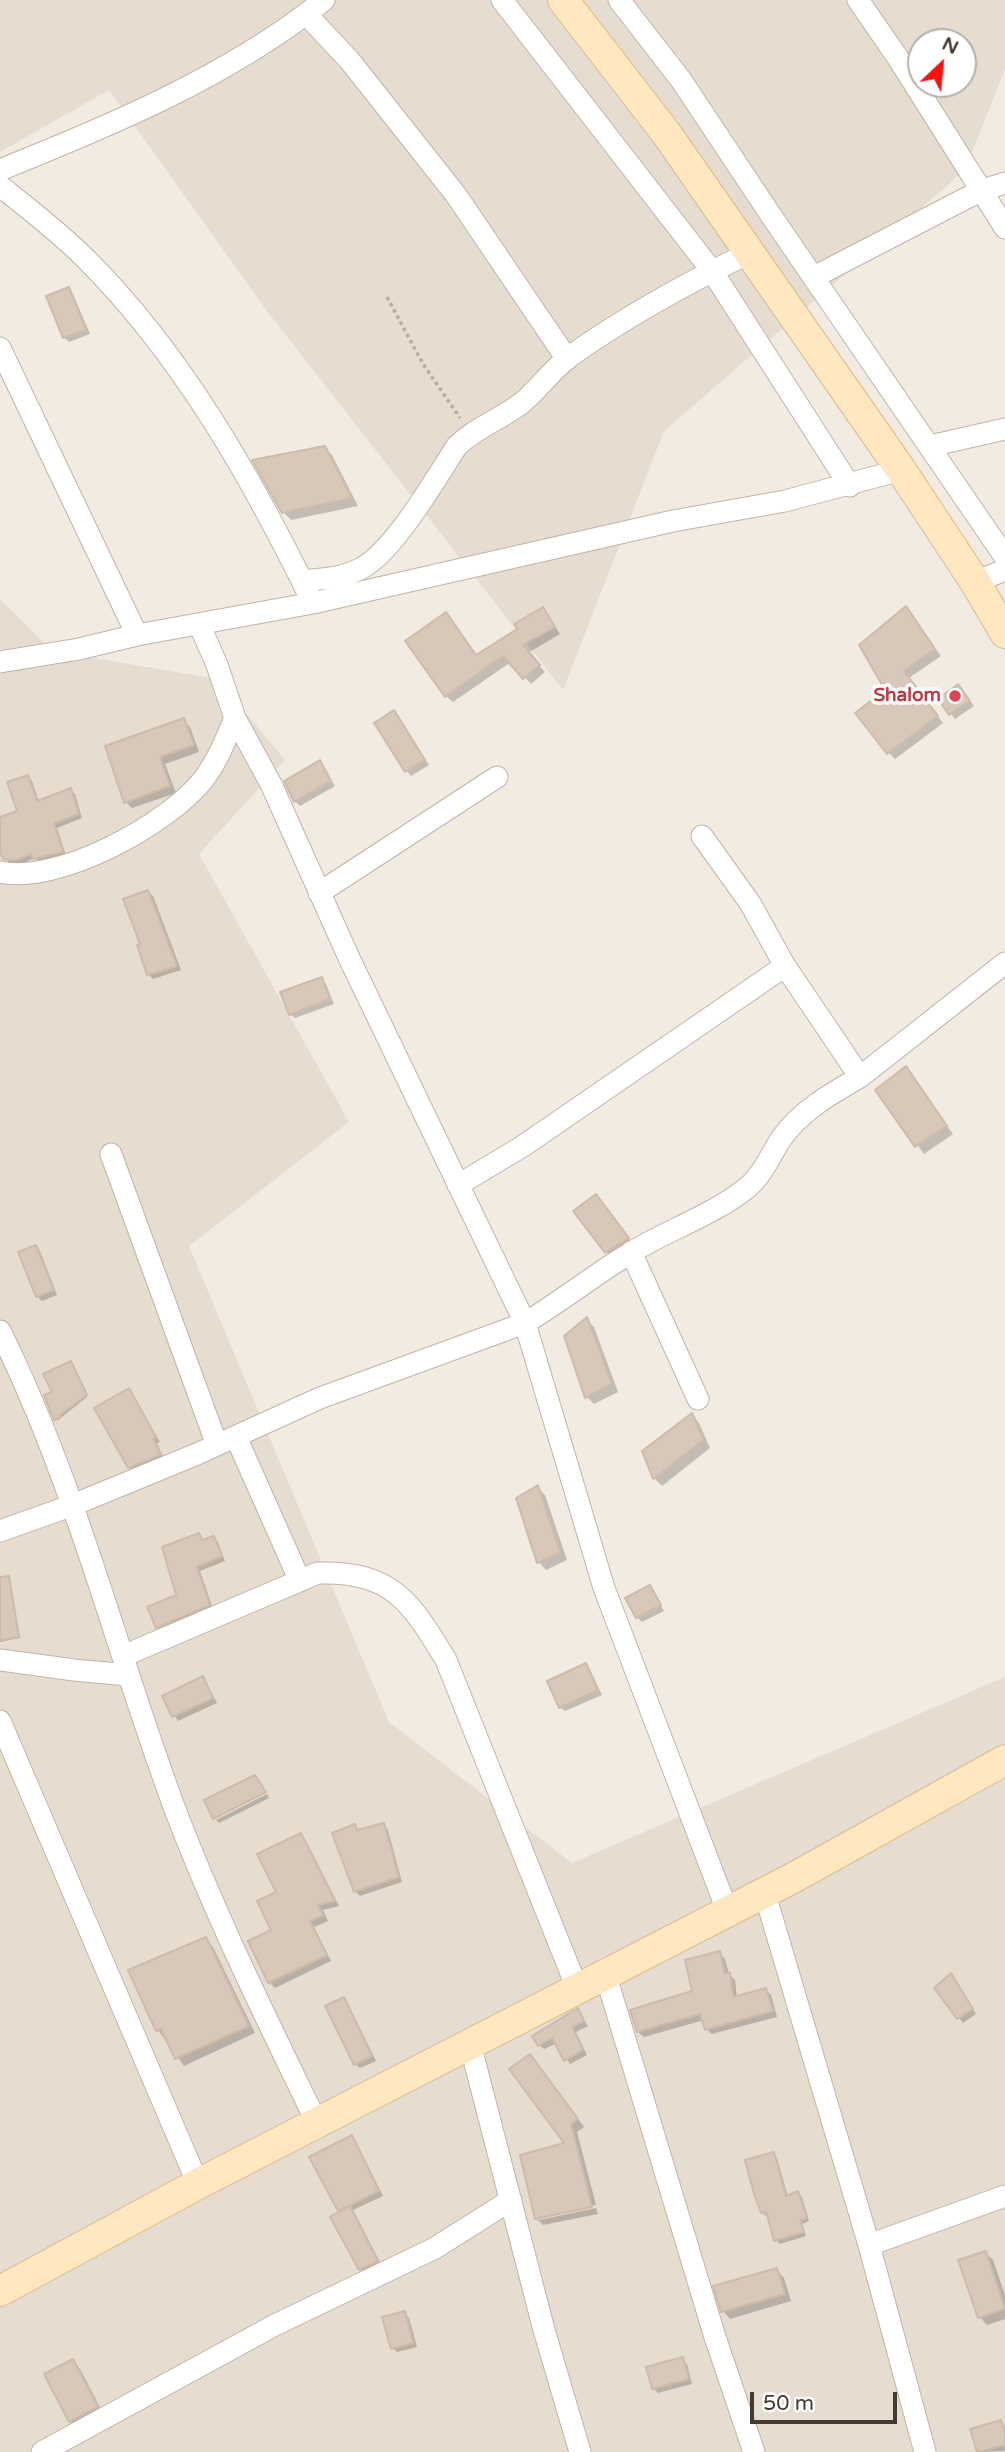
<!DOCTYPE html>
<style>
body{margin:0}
#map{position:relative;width:1005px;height:2452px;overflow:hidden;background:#f2ebe2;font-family:"Varela Round",sans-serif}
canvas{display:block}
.north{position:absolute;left:907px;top:28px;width:70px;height:70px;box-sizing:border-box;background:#fff;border:2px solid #b4b0ad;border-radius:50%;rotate:26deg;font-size:19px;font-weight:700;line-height:28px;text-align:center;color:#443a32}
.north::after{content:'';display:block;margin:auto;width:24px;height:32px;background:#ff0f0c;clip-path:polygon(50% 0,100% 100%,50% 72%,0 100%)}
.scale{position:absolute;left:750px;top:2392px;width:147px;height:32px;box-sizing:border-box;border:4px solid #443a32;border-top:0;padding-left:9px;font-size:21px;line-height:24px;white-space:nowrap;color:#443a32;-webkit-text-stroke:5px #fff;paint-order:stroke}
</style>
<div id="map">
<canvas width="1005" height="2452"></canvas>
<div class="north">N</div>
<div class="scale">50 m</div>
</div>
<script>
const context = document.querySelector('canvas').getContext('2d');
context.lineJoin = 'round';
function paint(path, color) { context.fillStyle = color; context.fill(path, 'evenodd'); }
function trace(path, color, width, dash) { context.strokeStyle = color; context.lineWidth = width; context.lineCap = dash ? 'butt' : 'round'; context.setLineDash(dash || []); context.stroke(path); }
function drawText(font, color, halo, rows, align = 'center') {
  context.font = font + ' "Varela Round",sans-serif'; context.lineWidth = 7; context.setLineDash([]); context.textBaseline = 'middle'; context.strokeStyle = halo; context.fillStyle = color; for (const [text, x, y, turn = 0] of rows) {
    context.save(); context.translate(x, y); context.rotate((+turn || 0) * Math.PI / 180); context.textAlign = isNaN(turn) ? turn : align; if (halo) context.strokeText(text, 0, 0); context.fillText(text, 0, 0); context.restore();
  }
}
const residential = new Path2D(`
 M0 0H1005V69L965 170 664 431 563 690 267 311 109 90 0 152ZM921 42H963V84H921Z
 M0 599 53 651 217 679 285 760 199 854 349 1122 189 1246 389 1722 572 1863 1005 1677V2452H0Z`);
const shadow = new Path2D(`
 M69 289 73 294 90 334 69 342 64 337Z
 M324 447 332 455 358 506 291 520 283 512Z
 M543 609 560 634 528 653 545 672 531 684 511 662 453 702 446 696V614L477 656 520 630Z
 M906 609 941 656 909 678 943 723 895 759 888 752 887 690Z
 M963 691 974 706 955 719 940 699Z
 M394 713 429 765 411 776 407 771Z
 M183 720 190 727 199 752 165 764 176 793 132 808 126 802Z
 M319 762 335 786 300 806 295 801Z
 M28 777 32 781 39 802 71 790 75 794 82 818 57 828 66 856 39 862 35 858 22 864 10 863 5 858 0 844V819L19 812Z
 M148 892 153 896 181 970 153 979 148 974 142 946Z
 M321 979 326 984 334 1004 295 1018 290 1014Z
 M906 1069 953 1134 924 1154 878 1090Z
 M600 1201 633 1244 611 1257 576 1211Z
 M35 1247 40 1251 57 1295 42 1301 37 1296Z
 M587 1320 594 1327 618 1392 594 1404 587 1397Z
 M72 1365 87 1397 57 1421 54 1393Z
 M129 1390 160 1442 157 1443 164 1459 135 1472 130 1467Z
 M692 1415 699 1423 710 1448 662 1486 654 1478 644 1452Z
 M538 1488 545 1495 567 1560 546 1570 539 1562 518 1499Z
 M199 1535 203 1540 213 1538 218 1542 225 1561 200 1571 213 1609 162 1631 158 1627 179 1596Z
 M650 1587 664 1611 642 1622 637 1617Z
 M0 1603 15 1611 20 1638 0 1642Z
 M586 1665 590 1670 602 1695 565 1711 560 1707Z
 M203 1678 217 1703 178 1721 164 1697Z
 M267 1794 269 1798 219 1823 216 1820Z
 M383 1825 388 1830 402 1882 360 1896 355 1891V1826L359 1831Z
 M300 1836 306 1841 339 1906 323 1910 328 1921 314 1927 331 1961 275 1988 269 1982 250 1942 273 1931 278 1893Z
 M205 1939 213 1947 255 2033 184 2066 158 2030 130 1971Z
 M719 1953 725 1959 729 1974 735 1980 737 1998 766 1990 771 1995 777 2017 712 2034 706 2029 704 2020 644 2037 638 2032 695 1992Z
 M951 1975 976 2014 963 2023 936 1988Z
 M343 1999 348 2004 376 2061 360 2068 355 2064Z
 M577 2011 588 2026 576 2032 587 2055 570 2064 557 2043 544 2049 539 2045Z
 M536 2063 584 2127 577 2132 596 2205 539 2216V2220L596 2208 598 2214 543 2225 536 2218 567 2144Z
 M351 2137 356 2142 383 2196 353 2210 382 2266 365 2274 360 2269 339 2209Z
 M773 2154 777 2158 788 2197 798 2193 802 2197 809 2221 802 2224 806 2236 780 2244 776 2240 769 2214 766 2216 762 2212Z
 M986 2253 993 2260 1005 2295V2319L987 2325 980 2317 960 2261Z
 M776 2270 784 2278 791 2301 730 2319 723 2311Z
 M404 2313 409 2318 417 2347 397 2352 393 2348Z
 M682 2359 687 2364 692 2384 658 2393 653 2388Z
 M72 2361 80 2369 104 2415 78 2429 70 2421 46 2375Z
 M1001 2422 1005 2426V2451L979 2452 972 2430Z`);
const building = new Path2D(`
 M69 287 86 330 63 338 46 296Z
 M325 446 352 498 282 513 252 460Z
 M906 606 935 649 904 671 938 716 887 754 855 713 885 690 859 645Z
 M543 607 555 627 523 645 540 665 523 679 503 656 445 697 405 641 446 612 476 655 517 629 514 624Z
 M958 684 970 701 949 715 938 699Z
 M394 710 425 760 405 772 374 723Z
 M184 718 194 745 160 757 170 786 124 803 105 746Z
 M320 760 331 781 294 802 284 781Z
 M28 775 37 801 71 788 79 814 54 823 63 852 33 859 31 854 17 860 3 859 0 852V817L17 811 7 782Z
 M148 890 177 966 147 975 137 945 140 944 123 899Z
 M322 977 330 999 289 1015 280 992Z
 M906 1066 947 1126 915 1147 875 1090Z
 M596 1194 629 1238 605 1253 573 1211Z
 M36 1245 54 1290 36 1297 18 1252Z
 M587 1317 612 1384 585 1398 564 1336Z
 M71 1361 87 1395 60 1415 61 1417 54 1420 44 1395 52 1392 43 1374Z
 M129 1388 156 1437 153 1439 161 1455 128 1468 94 1408Z
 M692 1413 704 1440 653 1479 642 1451Z
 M538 1485 560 1552 537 1563 516 1498Z
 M199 1533 202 1540 214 1536 222 1556 197 1567 210 1605 156 1628 147 1607 176 1595 162 1547Z
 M9 1576 19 1637 0 1640V1577Z
 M650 1585 661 1605 636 1618 625 1598Z
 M586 1663 598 1690 559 1708 547 1681Z
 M203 1676 213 1698 172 1717 162 1696Z
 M255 1775 266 1792 213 1819 204 1800Z
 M384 1823 399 1877 354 1892 332 1833 355 1824 357 1830Z
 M301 1833 335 1901 318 1905 323 1915 310 1921 327 1955 268 1983 248 1941 271 1930 257 1901 276 1892 257 1854Z
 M206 1937 249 2026 175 2059 161 2029 156 2031 128 1970Z
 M720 1951 725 1974 730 1972 733 1997 766 1988 773 2011 705 2030 700 2014 637 2032 630 2010 692 1991 685 1960Z
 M951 1973 973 2009 957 2019 934 1988Z
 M344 1997 372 2056 354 2065 325 2006Z
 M578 2008 584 2021 572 2027 583 2050 564 2061 552 2038 538 2046 532 2036Z
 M530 2054 578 2119 571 2124 592 2207 535 2219 520 2155 564 2143 509 2069Z
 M352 2135 379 2191 338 2211 309 2157Z
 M774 2152 786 2196 798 2191 807 2218 800 2220 804 2232 774 2241 766 2211 761 2213 754 2194 745 2160Z
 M350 2206 378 2261 359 2270 330 2217Z
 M986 2251 1005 2309 978 2318 958 2260Z
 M777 2268 785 2294 721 2312 713 2286Z
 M405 2311 413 2343 391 2349 382 2317Z
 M683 2357 689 2379 652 2389 646 2367Z
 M73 2359 98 2407 69 2422 44 2374Z
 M1001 2420 1005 2432V2445L977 2452 970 2429Z`);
const path = new Path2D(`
 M387 297 423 364 460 418`);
const minor = new Path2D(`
 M502 0 712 271 850 486
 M619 0 681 80 770 214 1005 557
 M858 0 898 58 1005 228
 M306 14 350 61 456 195 567 359
 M0 170C113 124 228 77 324 0
 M0 186C29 209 59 232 86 259 181 354 250 475 309 595
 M814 277 980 191 1005 183
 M0 348 137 635
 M930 446 1005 429
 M303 581C322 579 342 578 360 569 394 552 435 479 457 446 476 427 502 419 523 402 539 388 552 370 569 357 625 317 687 283 749 253
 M975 582 1005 570
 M199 624 217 665 235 718 271 784 350 960 525 1323 604 1588 727 1910
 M0 662 79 649 137 635 313 603 673 521 785 501 901 470
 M702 836 750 903 785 966 860 1077
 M0 872C58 885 168 824 203 780 217 762 226 739 235 718
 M319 893 497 777
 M111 1154 217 1445
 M458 1185 523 1146 785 966
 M631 1252 698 1399
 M0 1331C75 1482 115 1647 173 1804 214 1913 266 2018 317 2123
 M236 1437 300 1581
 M0 1531 73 1505 197 1454 320 1398 525 1323C562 1301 595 1274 632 1252 668 1230 715 1214 748 1187 763 1174 770 1156 781 1139 799 1112 832 1093 860 1077L1005 963
 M123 1656 318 1573C392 1571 411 1602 446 1660L577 1988
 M0 1660 74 1670 128 1675
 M0 1721 198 2184
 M764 1891 869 2245 925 2452
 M605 1973 715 2337 754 2452
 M470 2044 544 2330 580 2452
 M869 2245 1005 2196
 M42 2452 275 2325 435 2248 511 2200`);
const secondary = new Path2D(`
 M563 0 666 133 901 470 975 582 1005 633
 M0 2291 198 2184 793 1878 1005 1760`);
const markers = [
 [955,696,7,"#e0444e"]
];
const healthNames = [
 ["Shalom",941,696]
];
paint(residential, '#e6dcd0');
paint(shadow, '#0003');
paint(building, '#d7c8ba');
trace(building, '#cfbbaa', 2);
trace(minor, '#c1b4a7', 23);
trace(secondary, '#d9bc90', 32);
trace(path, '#c0ab95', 3.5, [3.5, 3.5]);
trace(minor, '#fff', 21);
trace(secondary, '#ffe7bf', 30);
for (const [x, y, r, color] of markers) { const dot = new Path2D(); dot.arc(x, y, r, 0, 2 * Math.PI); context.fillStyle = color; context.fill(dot); trace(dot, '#fff', 2.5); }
drawText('bold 19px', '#be3a42', '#fff', healthNames, 'right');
</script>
